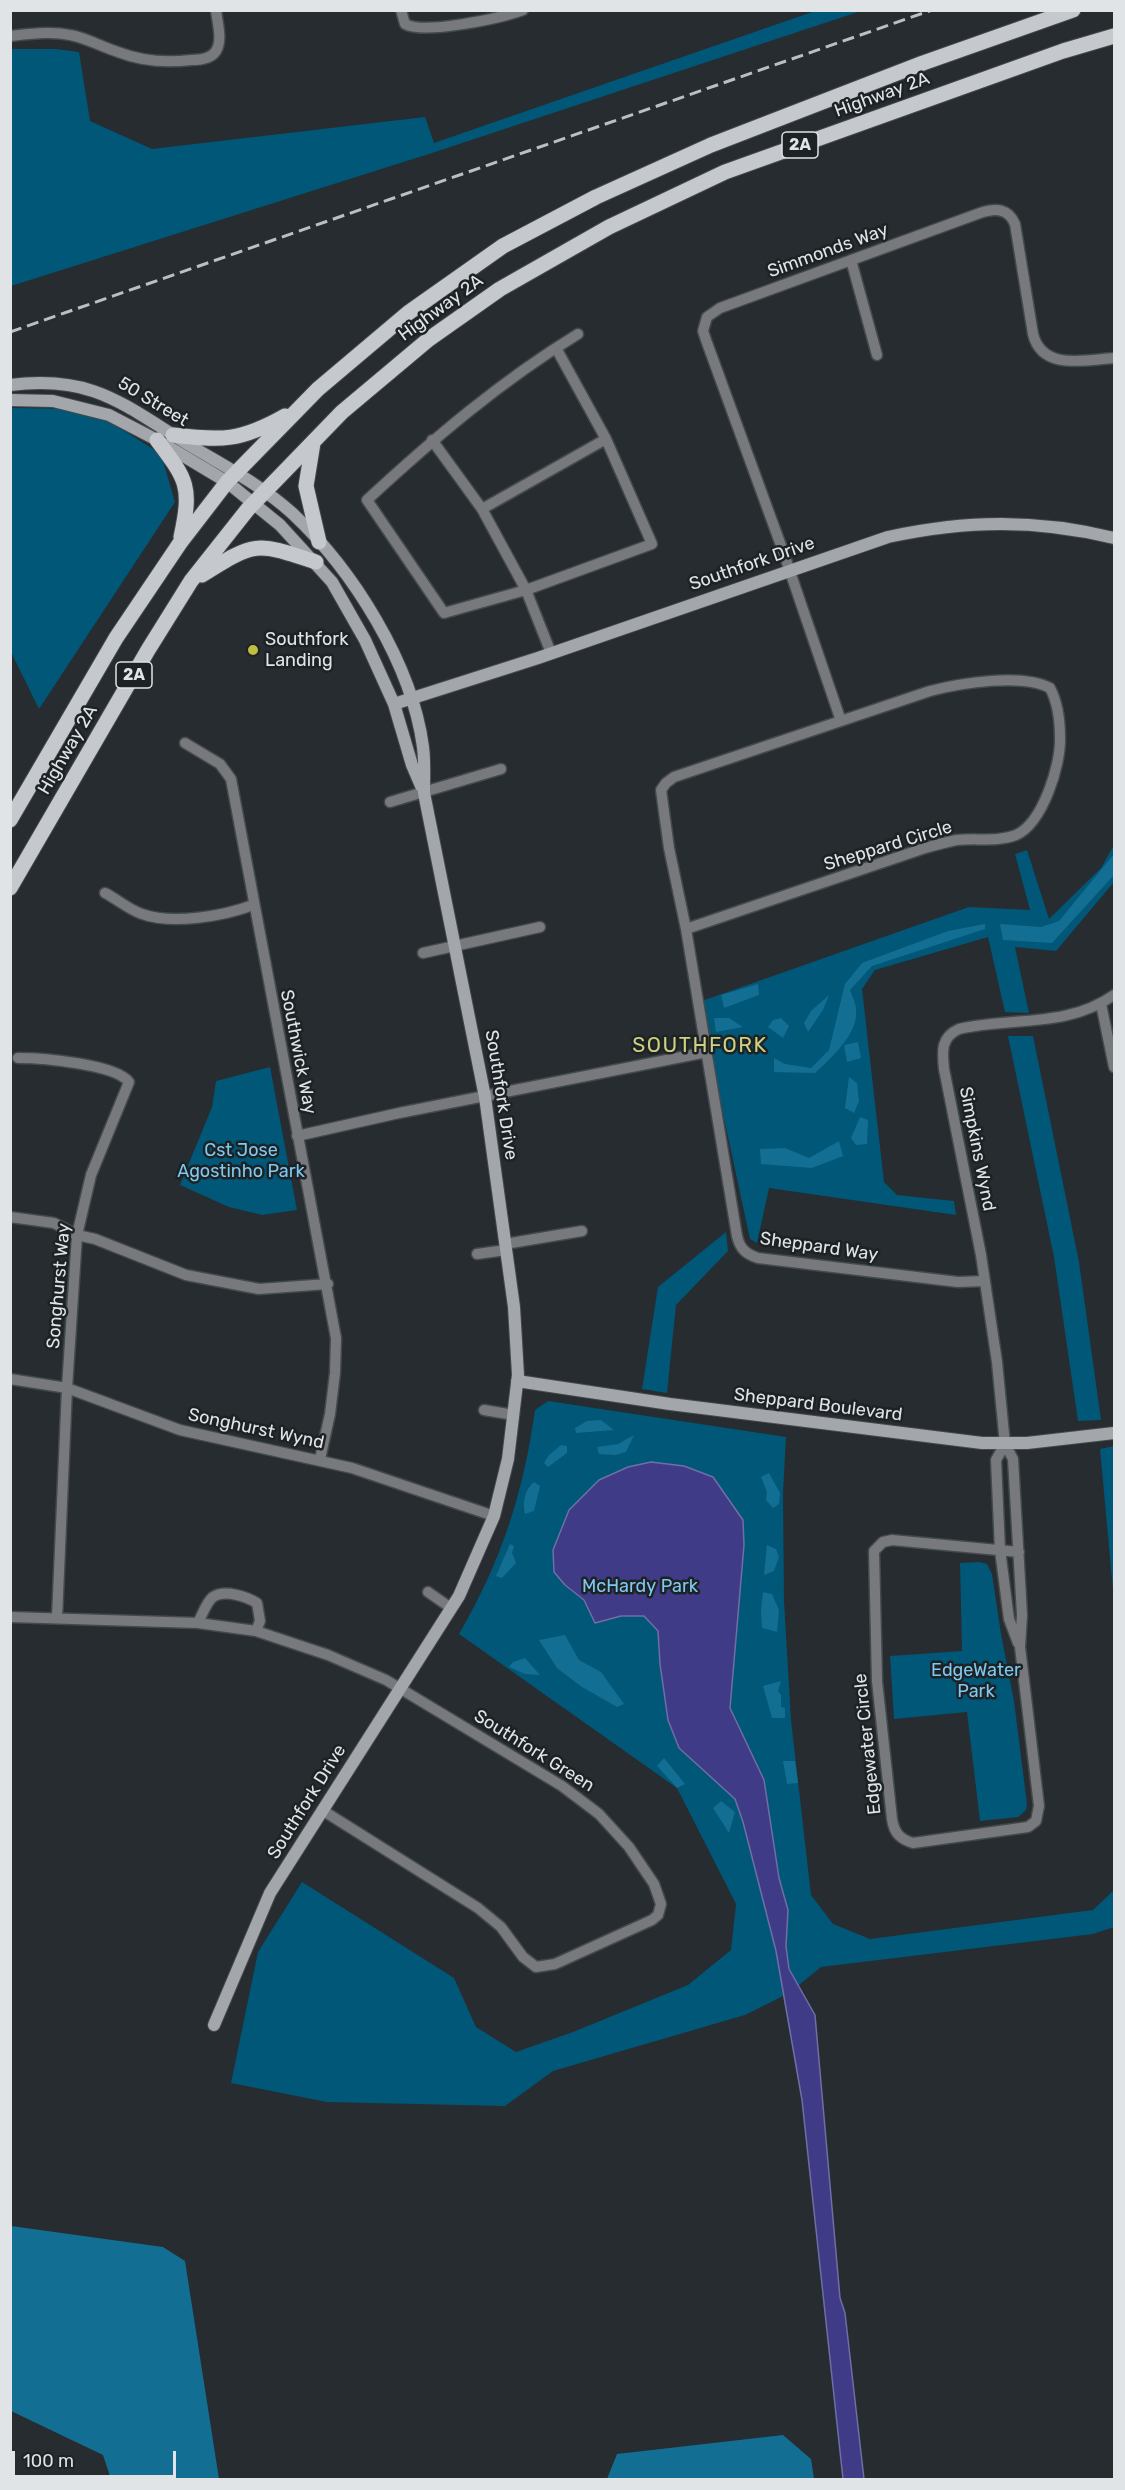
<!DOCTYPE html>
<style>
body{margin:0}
#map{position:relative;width:1125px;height:2490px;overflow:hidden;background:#262c2f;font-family:Rubik,sans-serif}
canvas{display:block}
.frame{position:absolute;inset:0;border:12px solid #e1e4e6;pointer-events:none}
.scale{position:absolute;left:12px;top:2451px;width:164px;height:27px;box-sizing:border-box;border:3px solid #e1e4e6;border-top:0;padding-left:8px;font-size:18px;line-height:21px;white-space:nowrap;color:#e1e4e6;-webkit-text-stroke:4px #1d2225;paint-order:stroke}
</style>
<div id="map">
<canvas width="1125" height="2490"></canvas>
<div class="frame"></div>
<div class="scale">100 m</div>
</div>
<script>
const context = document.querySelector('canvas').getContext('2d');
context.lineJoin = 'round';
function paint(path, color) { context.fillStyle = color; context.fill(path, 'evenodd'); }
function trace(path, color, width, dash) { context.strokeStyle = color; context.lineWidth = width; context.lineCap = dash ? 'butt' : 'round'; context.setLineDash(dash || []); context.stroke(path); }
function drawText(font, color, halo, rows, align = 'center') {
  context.font = font + ' Rubik,sans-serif'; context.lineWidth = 5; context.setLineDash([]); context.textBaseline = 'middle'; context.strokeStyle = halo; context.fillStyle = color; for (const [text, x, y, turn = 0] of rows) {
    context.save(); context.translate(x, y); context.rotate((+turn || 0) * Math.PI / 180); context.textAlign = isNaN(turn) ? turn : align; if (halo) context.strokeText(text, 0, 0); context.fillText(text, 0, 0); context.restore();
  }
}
const green = new Path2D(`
 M815 11H861L432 153 11 286V49H56L79 52 90 121 152 149 425 117 434 143Z
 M11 408 89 409 161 454 175 502 39 709 11 652Z
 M1114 845V882L1056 951 1015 947 1029 1013 1005 1012 988 937 875 970 862 989 884 1182 897 1195 954 1201 956 1215 769 1188 757 1243 750 1239 699 1002 969 907 1030 910 1015 854 1027 850 1049 919 1101 868Z
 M1008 1036H1033L1079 1262 1101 1420 1078 1421 1054 1257Z
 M270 1067 297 1210 262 1215 229 1207 180 1185 212 1107 216 1081Z
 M726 1232 728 1251 676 1305 667 1393 642 1389 658 1287Z
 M548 1401 786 1437 783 1493 784 1601 791 1720 811 1895 833 1924 870 1939 1093 1910 1114 1890V1927L1093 1934 821 1967 789 1993 745 2015 553 2071 505 2106 327 2102 231 2083 258 1952 302 1882 454 1978 476 2027 516 2052 573 2032 688 1985 731 1950 736 1904 677 1788 459 1634C502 1560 523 1494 535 1410Z
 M1114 1446V1601L1100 1449Z
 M979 1562 987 1564 992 1574 1001 1634 1014 1701 1027 1804 1026 1810 1018 1817 980 1821 967 1712 894 1719 890 1656 962 1651 960 1563Z`);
const forest = new Path2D(`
 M1114 854V875L1052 943 1003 940 1000 924 1041 927 1059 921Z
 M985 924V929L872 966 850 990C852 996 856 1003 856 1009 859 1034 831 1058 815 1073L774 1072V1058L785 1064 811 1068 829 1050 845 984 862 963 948 931Z
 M758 984 759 995 724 1008 721 995Z
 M829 995 823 1010 808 1032 804 1023 811 1011Z
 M714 1018H729L743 1027 716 1032Z
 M781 1018 789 1026 783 1038 768 1027 773 1020Z
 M858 1042 861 1058 847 1062 844 1045Z
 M849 1077 857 1083 859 1101 854 1113 845 1108Z
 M860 1117 868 1120 867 1144 856 1145 851 1138Z
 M839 1141 843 1156 812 1168 761 1164 760 1149 785 1148 809 1158Z
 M601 1420 614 1430 576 1433 575 1428 587 1421Z
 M634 1435 626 1452 616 1455 599 1454 597 1447 618 1444Z
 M561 1445 567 1446V1453L548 1467 544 1463 549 1455Z
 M769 1473 780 1493 779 1504 773 1508 766 1500 767 1492 761 1477Z
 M534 1482 540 1486 534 1511 525 1514C522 1502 525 1489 534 1482Z
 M510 1544 514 1546 512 1553 516 1563 502 1578 496 1576Z
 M767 1545 776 1549 779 1557 774 1571 764 1575Z
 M763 1592 772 1594 779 1610 777 1632 762 1628 761 1610Z
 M565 1635 579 1660 601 1672 624 1704 617 1707 582 1687 557 1668 539 1640Z
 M525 1658 540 1675 525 1674 509 1667 513 1662Z
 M781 1681 778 1691 781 1695V1707L785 1708V1718H772L763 1686Z
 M664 1758 685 1784 677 1788 657 1766Z
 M783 1761H795L798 1783 787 1784Z
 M721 1801 735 1812 729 1833 713 1808Z
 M11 2226 163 2247 185 2261 219 2479H111L103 2455 11 2411Z
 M783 2435 811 2459 814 2479H607L617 2454Z`);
const water = new Path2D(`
 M651 1462 684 1466 713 1477 743 1520 744 1545 730 1708 764 1780 779 1878 788 1910 786 1946 789 1969 815 2015 840 2298 845 2313 864 2479H843L802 2100 776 1951 743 1822 735 1799 679 1748 668 1720 660 1664 658 1631 644 1616H621L595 1623 584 1600 565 1585 554 1572 553 1550 569 1510 599 1480 628 1467Z`);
const street = new Path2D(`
 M401 10 405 24C424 35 501 18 523 10
 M10 36C30 34 51 31 70 35 87 38 102 47 118 52 141 61 166 63 191 60 199 60 211 59 216 51 223 40 217 22 216 10
 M851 260 877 355
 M556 348 606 439 652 544 526 590 444 613 367 500C433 439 501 381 578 334
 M432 440 482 509 526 590 551 653
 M482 509 606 439
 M841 721 783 551 706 340 703 331 707 317 720 308 980 213C996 208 1008 208 1015 224L1033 334C1042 371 1085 360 1114 358
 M185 743 220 764 231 779 336 1338 335 1373 330 1414 320 1459
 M390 802 501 769
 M105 893C117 899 129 910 142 914 172 925 224 916 253 905
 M686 929 925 848C936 845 946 842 957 840 975 838 998 842 1016 835 1043 823 1061 764 1060 738 1060 721 1058 703 1050 688 1022 673 961 683 930 691L674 777 666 783 661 790 669 848 686 929 737 1236C740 1249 746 1254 758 1258L958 1282 985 1281
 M423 953 540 927
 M1101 1004 1114 1067
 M18 1058C42 1058 115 1064 129 1082L91 1175 77 1235 67 1388 57 1618
 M297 1136 399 1113 707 1052
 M10 1217 54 1223 77 1235 95 1239 186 1275 259 1289 328 1284
 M505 1244 582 1231
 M477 1254 506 1250
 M10 1379 67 1388 180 1430 352 1468 494 1516
 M484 1410 514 1415
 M1005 1444 996 1460 1000 1550 1009 1619 1018 1643
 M1019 1552 892 1540 883 1542 874 1551 877 1681 892 1819C894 1833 900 1839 913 1843L1028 1827 1036 1821 1039 1806 1020 1647 1022 1615 1013 1459 1005 1444 997 1362 981 1255 944 1069C942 1051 941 1037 959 1029 1012 1017 1067 1028 1114 995
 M428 1592 451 1608
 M10 1617 198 1623 256 1631 328 1655 386 1680 562 1786 599 1814 629 1847 654 1884 661 1904 658 1915 652 1920 555 1964 536 1967 523 1957 501 1927 478 1908 322 1810
 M198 1623C202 1615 207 1601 213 1597 225 1589 247 1597 257 1603L260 1621 256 1631`);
const secondary = new Path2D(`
 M10 385C92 375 121 403 186 443 222 465 260 484 292 513 353 570 412 664 423 747 425 762 424 778 424 793L485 1097 514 1307 518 1375 508 1459 494 1516 459 1596 270 1893 214 2025
 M10 400 53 401 109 415 157 440 227 482 280 525 332 582 365 640 394 704 412 765 421 786
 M394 704 538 658 888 537C966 520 1036 519 1114 538
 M517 1381 670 1404 982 1443H1027L1114 1433`);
const primary = new Path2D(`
 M173 435C222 441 241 441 285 416
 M157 440C187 480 192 486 181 537
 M313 443 306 486 319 542
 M202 575C256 541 256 542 316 562
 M10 820 116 638 180 543 227 482 318 389 408 313 503 246 596 197 711 145 923 63 1073 10
 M10 888 148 650 191 581 248 509 342 412 429 339 500 289 609 227 725 172 1063 51 1114 36`);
const rail = new Path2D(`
 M10 332 932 10`);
const markers = [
 [253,650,6,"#bfbe41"]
];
const shields = [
 [800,145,36],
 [134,675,36]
];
const shieldNames = [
 ["2A",800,145],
 ["2A",134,675]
];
const streetNames = [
 ["Highway 2A",882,95,-20],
 ["Simmonds Way",828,251,-20],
 ["Highway 2A",441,308,-36],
 ["50 Street",153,402,31],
 ["Southfork Drive",752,564,-19],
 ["Highway 2A",68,750,-60],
 ["Sheppard Circle",888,846,-17],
 ["Southwick Way",298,1052,79],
 ["Southfork Drive",501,1095,81],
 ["Simpkins Wynd",977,1149,79],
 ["Sheppard Way",819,1247,8],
 ["Songhurst Way",59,1286,-85],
 ["Sheppard Boulevard",818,1405,7],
 ["Songhurst Wynd",256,1429,12],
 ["Edgewater Circle",868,1744,-96],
 ["Southfork Green",534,1751,32],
 ["Southfork Drive",307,1802,-58]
];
const poiNames = [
 ["Southfork",265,640],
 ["Landing",265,661]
];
const parkNames = [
 ["Cst Jose",241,1151],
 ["Agostinho Park",241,1172],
 ["McHardy Park",640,1587],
 ["EdgeWater",976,1671],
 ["Park",976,1692]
];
const quarterNames = [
 ["SOUTHFORK",700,1046]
];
paint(green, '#005778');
paint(forest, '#136e94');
paint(water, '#403b87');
trace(water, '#706ea4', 1.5);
trace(street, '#44494c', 13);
trace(secondary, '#44494c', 14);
trace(primary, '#44494c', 17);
trace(street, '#78797c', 10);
trace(secondary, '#a3a6aa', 12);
trace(primary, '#c5c9ce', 15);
trace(rail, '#bcbfc2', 3, [12, 6]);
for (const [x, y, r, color] of markers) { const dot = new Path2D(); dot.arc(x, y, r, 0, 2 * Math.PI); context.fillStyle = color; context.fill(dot); trace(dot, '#1d2225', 2); }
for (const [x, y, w] of shields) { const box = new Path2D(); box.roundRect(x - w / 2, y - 13, w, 26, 4.5); context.fillStyle = '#1d2225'; context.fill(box); trace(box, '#e1e4e6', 1.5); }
drawText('bold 16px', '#e1e4e6', null, shieldNames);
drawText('18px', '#e1e4e6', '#1d2225', streetNames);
drawText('18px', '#e1e4e6', '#1d2225', poiNames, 'left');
drawText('18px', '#7fc8f0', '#1d2225', parkNames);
context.letterSpacing = '1.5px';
drawText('21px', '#ced082', '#1d2225', quarterNames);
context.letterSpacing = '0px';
</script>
